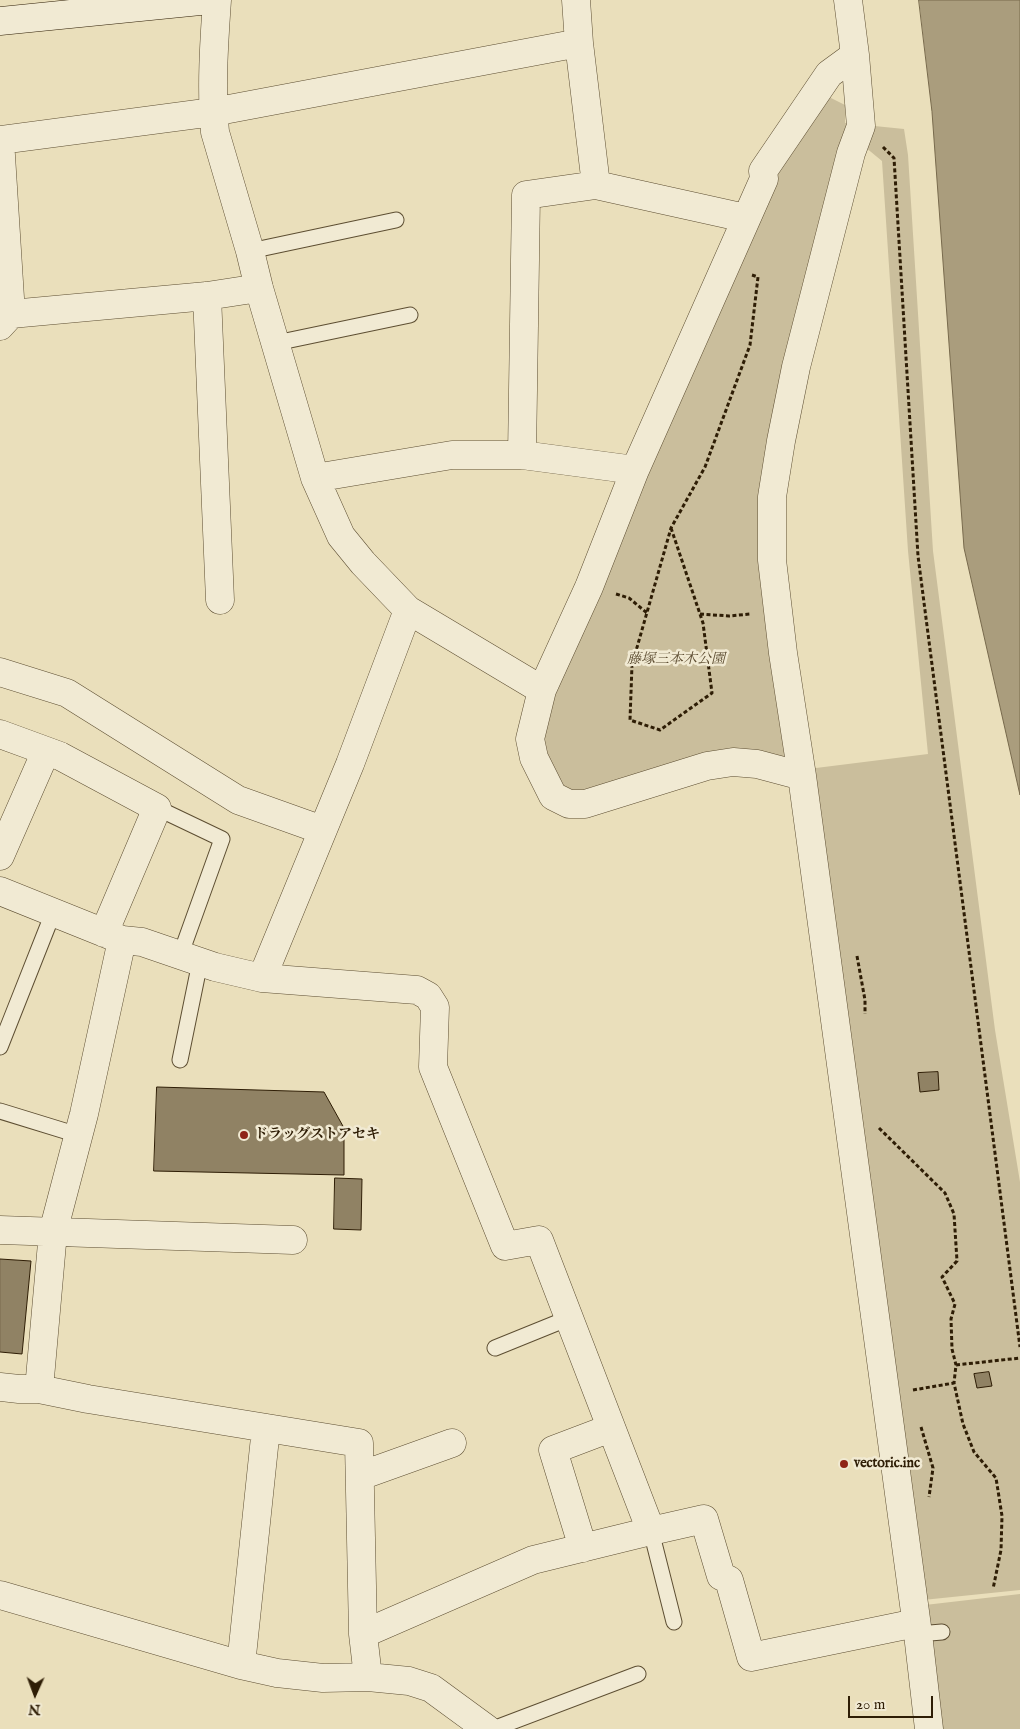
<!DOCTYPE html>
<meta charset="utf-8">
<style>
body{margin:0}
#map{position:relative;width:1020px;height:1729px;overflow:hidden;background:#eadfbb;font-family:"IM FELL English",serif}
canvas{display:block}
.north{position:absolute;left:10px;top:1669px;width:50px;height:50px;-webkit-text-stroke:4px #f1ead3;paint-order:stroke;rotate:182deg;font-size:14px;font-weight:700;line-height:20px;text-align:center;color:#2e1d05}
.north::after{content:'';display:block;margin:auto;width:18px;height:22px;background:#2e1d05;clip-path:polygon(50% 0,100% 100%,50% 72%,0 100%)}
.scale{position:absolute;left:848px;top:1696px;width:85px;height:22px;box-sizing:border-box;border:2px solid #2e1d05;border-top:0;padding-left:6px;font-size:15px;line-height:18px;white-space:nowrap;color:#2e1d05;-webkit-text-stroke:4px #f1ead3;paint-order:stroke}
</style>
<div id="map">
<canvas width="1020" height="1729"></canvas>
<div class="north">N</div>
<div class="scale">20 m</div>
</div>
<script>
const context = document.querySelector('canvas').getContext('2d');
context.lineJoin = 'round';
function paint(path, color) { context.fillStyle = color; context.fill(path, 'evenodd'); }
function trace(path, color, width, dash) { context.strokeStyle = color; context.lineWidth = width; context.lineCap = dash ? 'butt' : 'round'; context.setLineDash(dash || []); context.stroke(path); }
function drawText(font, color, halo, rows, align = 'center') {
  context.font = font + ' "IM FELL English","Noto Serif JP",serif'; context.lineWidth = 5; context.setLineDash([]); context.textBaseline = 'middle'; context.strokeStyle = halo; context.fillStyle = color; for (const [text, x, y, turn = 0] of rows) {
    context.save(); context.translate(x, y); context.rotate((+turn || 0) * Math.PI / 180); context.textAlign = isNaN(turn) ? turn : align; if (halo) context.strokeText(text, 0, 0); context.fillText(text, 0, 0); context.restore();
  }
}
const green = new Path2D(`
 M823 94 845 105V123L904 129 908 155 933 551 995 1030 1020 1182V1590L923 1600 808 769 928 754 908 551 882 161 865 147 780 393 790 764 603 791 567 794 557 782 540 740 552 695 788 147Z
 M1020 1594V1729H940L925 1605Z`);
const water = new Path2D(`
 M919 0H1020V795L964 548 932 112Z`);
const building = new Path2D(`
 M938 1072 939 1090 920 1092 918 1073Z
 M157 1087 324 1092 344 1128V1175L154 1171Z
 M335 1178 362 1179 361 1230 334 1229Z
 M0 1259 31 1261 22 1354 0 1352Z
 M989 1372 992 1386 977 1388 974 1374Z`);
const path = new Path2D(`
 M883 147 894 158 918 556 1020 1347
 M671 528 703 623 712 693 660 730 630 720 632 665 671 528 705 467 750 345 758 277 752 275
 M616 594 629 598 647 613
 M700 614 729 616 750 614
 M857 956 865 1000V1014
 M879 1128 945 1193 954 1214 957 1261 942 1277 955 1304 951 1319 952 1349 956 1365 954 1383
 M956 1365 1020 1358
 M913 1390 954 1383 963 1424 974 1452 996 1478 1002 1516 1001 1550 993 1589
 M921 1427 933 1468 929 1497`);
const lane = new Path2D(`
 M250 251 396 220
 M276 343 410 315
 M157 808 222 839 180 956
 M0 1047 53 913
 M180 1060 200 962
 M0 1111 78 1135
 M495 1348 569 1318
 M651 1531 674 1622
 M918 1634 942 1632
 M493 1729 638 1674`);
const street = new Path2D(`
 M217 0C214 43 211 88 215 132L250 251 259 288 315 478 341 536 363 563 408 610 542 690
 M576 0 579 43 596 185
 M848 0 855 55 861 126 851 153 796 367 781 441 772 497V560L783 653 802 776 918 1634 929 1729
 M207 296 220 600
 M11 314 0 140 213 112 579 43
 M0 326 11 314 207 296 259 288
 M522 455 526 195 596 185 745 218
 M315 478 452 455H522L635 470
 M0 672 67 693 238 800 322 830
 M0 734 60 756 157 808 104 933
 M802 776 757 764 733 762 707 766 585 804H569L553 796 534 758 530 739 542 690 589 587 635 470 764 179 763 171 829 74 855 55
 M0 856 46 751
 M0 891 122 940 142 942 215 967 262 978
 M0 1230 293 1240
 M0 1387 19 1389H39L88 1399 359 1443 363 1634 368 1677
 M39 1389 53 1232 84 1114 122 940
 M360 1476 452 1443
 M651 1531 704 1519 721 1576 729 1580 751 1657 916 1623
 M583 1548 553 1450 611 1428
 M0 1595 241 1665 277 1673 323 1678 368 1677 409 1681 431 1688 487 1729
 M363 1634 533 1560 651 1531 539 1240 505 1246 433 1067 435 1007 428 996 417 990 262 978 350 764 408 610
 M241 1665 266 1428`);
const secondary = new Path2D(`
 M0 21 210 0`);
const markers = [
 [244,1135,5,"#8f2418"],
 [844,1464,5,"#8f2418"]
];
const parkNames = [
 ["藤塚三本木公園",676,660]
];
const poiNames = [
 ["ドラッグストアセキ",254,1135],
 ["vectoric.inc",854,1464]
];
paint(green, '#cabe9c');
paint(water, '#aa9d7d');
trace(water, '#786a4d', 1);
paint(building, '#908264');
trace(building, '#2e1d05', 1);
trace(lane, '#5d4e32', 17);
trace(street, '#5d4e32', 29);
trace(secondary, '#2e1d05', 29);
trace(path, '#2e1d05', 3, [4, 2.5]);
trace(lane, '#f1ead3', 15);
trace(street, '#f1ead3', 28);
trace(secondary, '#f1ead3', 28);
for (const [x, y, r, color] of markers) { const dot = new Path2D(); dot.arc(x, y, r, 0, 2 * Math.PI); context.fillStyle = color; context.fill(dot); trace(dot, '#f1ead3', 2); }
drawText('italic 14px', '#5d4d32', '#f1ead3', parkNames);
drawText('bold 14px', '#2e1d05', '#f1ead3', poiNames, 'left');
</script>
